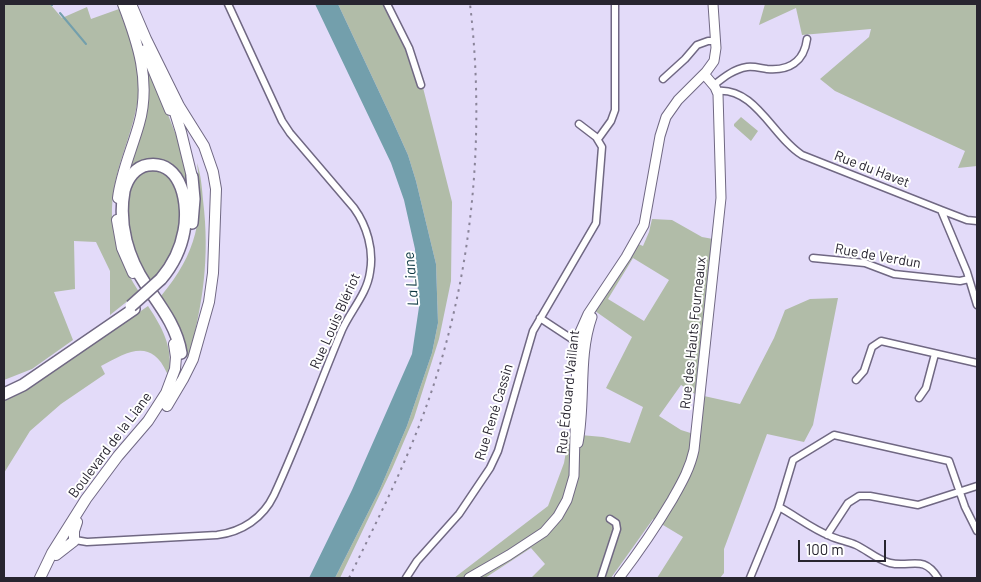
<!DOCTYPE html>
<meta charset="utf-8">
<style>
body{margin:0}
#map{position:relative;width:981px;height:582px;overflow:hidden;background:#e3dbf9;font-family:Barlow,sans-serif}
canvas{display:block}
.frame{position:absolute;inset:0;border:5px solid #282530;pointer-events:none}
.scale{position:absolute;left:798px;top:540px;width:88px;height:22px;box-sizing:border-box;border:2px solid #282530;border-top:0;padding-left:6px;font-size:15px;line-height:18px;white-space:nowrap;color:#282530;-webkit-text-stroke:4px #fff;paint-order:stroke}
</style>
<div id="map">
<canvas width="981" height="582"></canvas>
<div class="frame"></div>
<div class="scale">100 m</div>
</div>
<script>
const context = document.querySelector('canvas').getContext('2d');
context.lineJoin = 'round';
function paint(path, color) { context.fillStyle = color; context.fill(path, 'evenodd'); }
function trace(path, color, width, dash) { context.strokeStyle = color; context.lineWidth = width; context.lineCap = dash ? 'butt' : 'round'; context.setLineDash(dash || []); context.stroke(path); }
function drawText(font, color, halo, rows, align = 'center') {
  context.font = font + ' Barlow,sans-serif'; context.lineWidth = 4; context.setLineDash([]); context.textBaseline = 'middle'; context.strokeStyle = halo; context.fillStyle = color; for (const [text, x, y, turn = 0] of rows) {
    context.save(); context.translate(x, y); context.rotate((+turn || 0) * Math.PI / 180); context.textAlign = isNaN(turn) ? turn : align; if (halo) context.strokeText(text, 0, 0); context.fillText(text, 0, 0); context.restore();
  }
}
const green = new Path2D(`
 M4 4H50L62 18 87 7 91 19 119 9C128 34 139 60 139 87 138 110 130 132 123 154 105 208 108 243 139 292L110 315V271L96 242 74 241 75 289 54 292 73 340 32 369 4 380Z
 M338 4H389L418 68 452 202 451 281 439 339 414 418 392 469 340 578H335L380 489 407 426 432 353 438 323 436 264 416 181 408 155 390 115Z
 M765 4H977V166L958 168 965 151 835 91 820 79 869 37 871 29 802 35 796 8 759 25Z
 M146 62H147L182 150 187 175 190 200 169 261 150 284 138 262 127 227 126 174 147 95 148 78Z
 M741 117 758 131 751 141 734 126V124Z
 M197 163C201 175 202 188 203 200 210 258 203 304 188 360 184 336 174 316 161 296 197 253 204 218 197 163Z
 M652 219 672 220 702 237 713 239 695 394 681 385 659 416 681 430 700 436 704 396 740 404 774 338 785 310 810 299 838 298 813 425 804 442 767 434 724 549V573L720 578H657L683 537 653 519 611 578H531L545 564 531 548 485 578H454L548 506 564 463 569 434 603 437 630 443 643 407 606 388 632 337 588 306 631 241 643 246 649 232ZM633 258 669 280 644 321 608 299Z
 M148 306C162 327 173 347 169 372L167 373C151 337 127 352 101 366L105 374 61 404 30 431 4 473V399L10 397 52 373Z`);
const water = new Path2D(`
 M315 4H338L390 115 408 155 416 181 436 264 438 323 432 353 407 426 380 489 335 578H309L352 490 412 354 419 307 415 249 404 200 391 163Z`);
const stream = new Path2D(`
 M51 4 52 5
 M60 13 86 44`);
const street = new Path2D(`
 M387 4 409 48 421 85
 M663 79 685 59 697 45 708 41H716
 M714 85C724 77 734 69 747 67 753 66 760 68 767 69 789 71 804 62 807 39
 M717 91C755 87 773 137 802 155L941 210 967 272 977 305
 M598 139 611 121 615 110V4
 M941 210 967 220 977 221
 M813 258 865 263 894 274 960 281 969 279
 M540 318 581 345
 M856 380 864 371 872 347 881 341 977 363
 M919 398 926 388 935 354
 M779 507C796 516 812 529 830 536 838 540 847 541 856 545 867 550 877 560 890 563 911 568 923 554 938 578
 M827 535 848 503 859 496H870L918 505 977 486
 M75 540 87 542 217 535C242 532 263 518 274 495 299 441 319 385 342 330 351 310 367 294 370 272 374 250 367 226 354 208L290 133 282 121 228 4
 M406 578 417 561 459 514 490 468 498 451 533 331 596 223 602 147 596 137 579 124
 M601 578 617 529 616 523 610 519
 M750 578 778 510 793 460 834 435 949 461 965 507 977 531`);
const secondary = new Path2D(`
 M578 443C586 401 578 357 592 317
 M469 578 509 555 544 532 558 516 567 500 574 476 577 354 580 332 588 314 626 257 644 225 660 136 666 117 678 100 706 72 714 61 716 48 713 4
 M619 578C638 553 656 527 672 500 681 484 690 469 694 450L721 198 718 94 715 87 704 74`);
const primary = new Path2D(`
 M131 4 146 39
 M143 33 179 106 204 146 213 172 216 189 213 273 209 302 193 359 183 379 167 406
 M145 50 170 110
 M172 103 181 132 192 177
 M118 198C121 173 132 149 139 124 151 82 138 43 123 4
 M117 220 122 248 133 273
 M56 555 74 541V531L77 522
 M40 578 52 553 86 499 118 456 148 421 166 393 175 369 176 357 174 344`);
const highway = new Path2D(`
 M192 223 194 199 192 177
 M161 279C172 266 181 248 184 231 189 207 183 160 148 165 135 167 127 179 124 191 118 225 128 258 146 285 161 307 177 327 181 353
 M4 394 23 385 134 309`);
const rail = new Path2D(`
 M349 578C376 523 404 468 425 410 472 281 486 139 470 4`);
const highwayBridge = new Path2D(`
 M131 306 161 279`);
const streetNames = [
 ["Rue du Havet",872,169,21],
 ["Rue de Verdun",878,256,10],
 ["Rue Louis Blériot",335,321,-66],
 ["Rue des Hauts Fourneaux",693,333,-84],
 ["Rue Édouard Vaillant",568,392,-84],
 ["Rue René Cassin",494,412,-73],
 ["Boulevard de la Liane",110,445,-53]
];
const waterNames = [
 ["La Liane",411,279,-95]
];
paint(green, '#b1bca8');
paint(water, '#739fac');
trace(stream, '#739fac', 2);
trace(street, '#706883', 9);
trace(secondary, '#706883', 11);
trace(primary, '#706883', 12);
trace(highway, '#706883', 14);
trace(street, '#fff', 6);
trace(secondary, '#fff', 9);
trace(primary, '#fff', 10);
trace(highway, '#fff', 11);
trace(rail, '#8a8499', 2, [2.5, 5]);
trace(highwayBridge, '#706883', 14, []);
trace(highwayBridge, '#fff', 11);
drawText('14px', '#282530', '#fff', streetNames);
drawText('italic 15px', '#0d3742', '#fff', waterNames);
</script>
